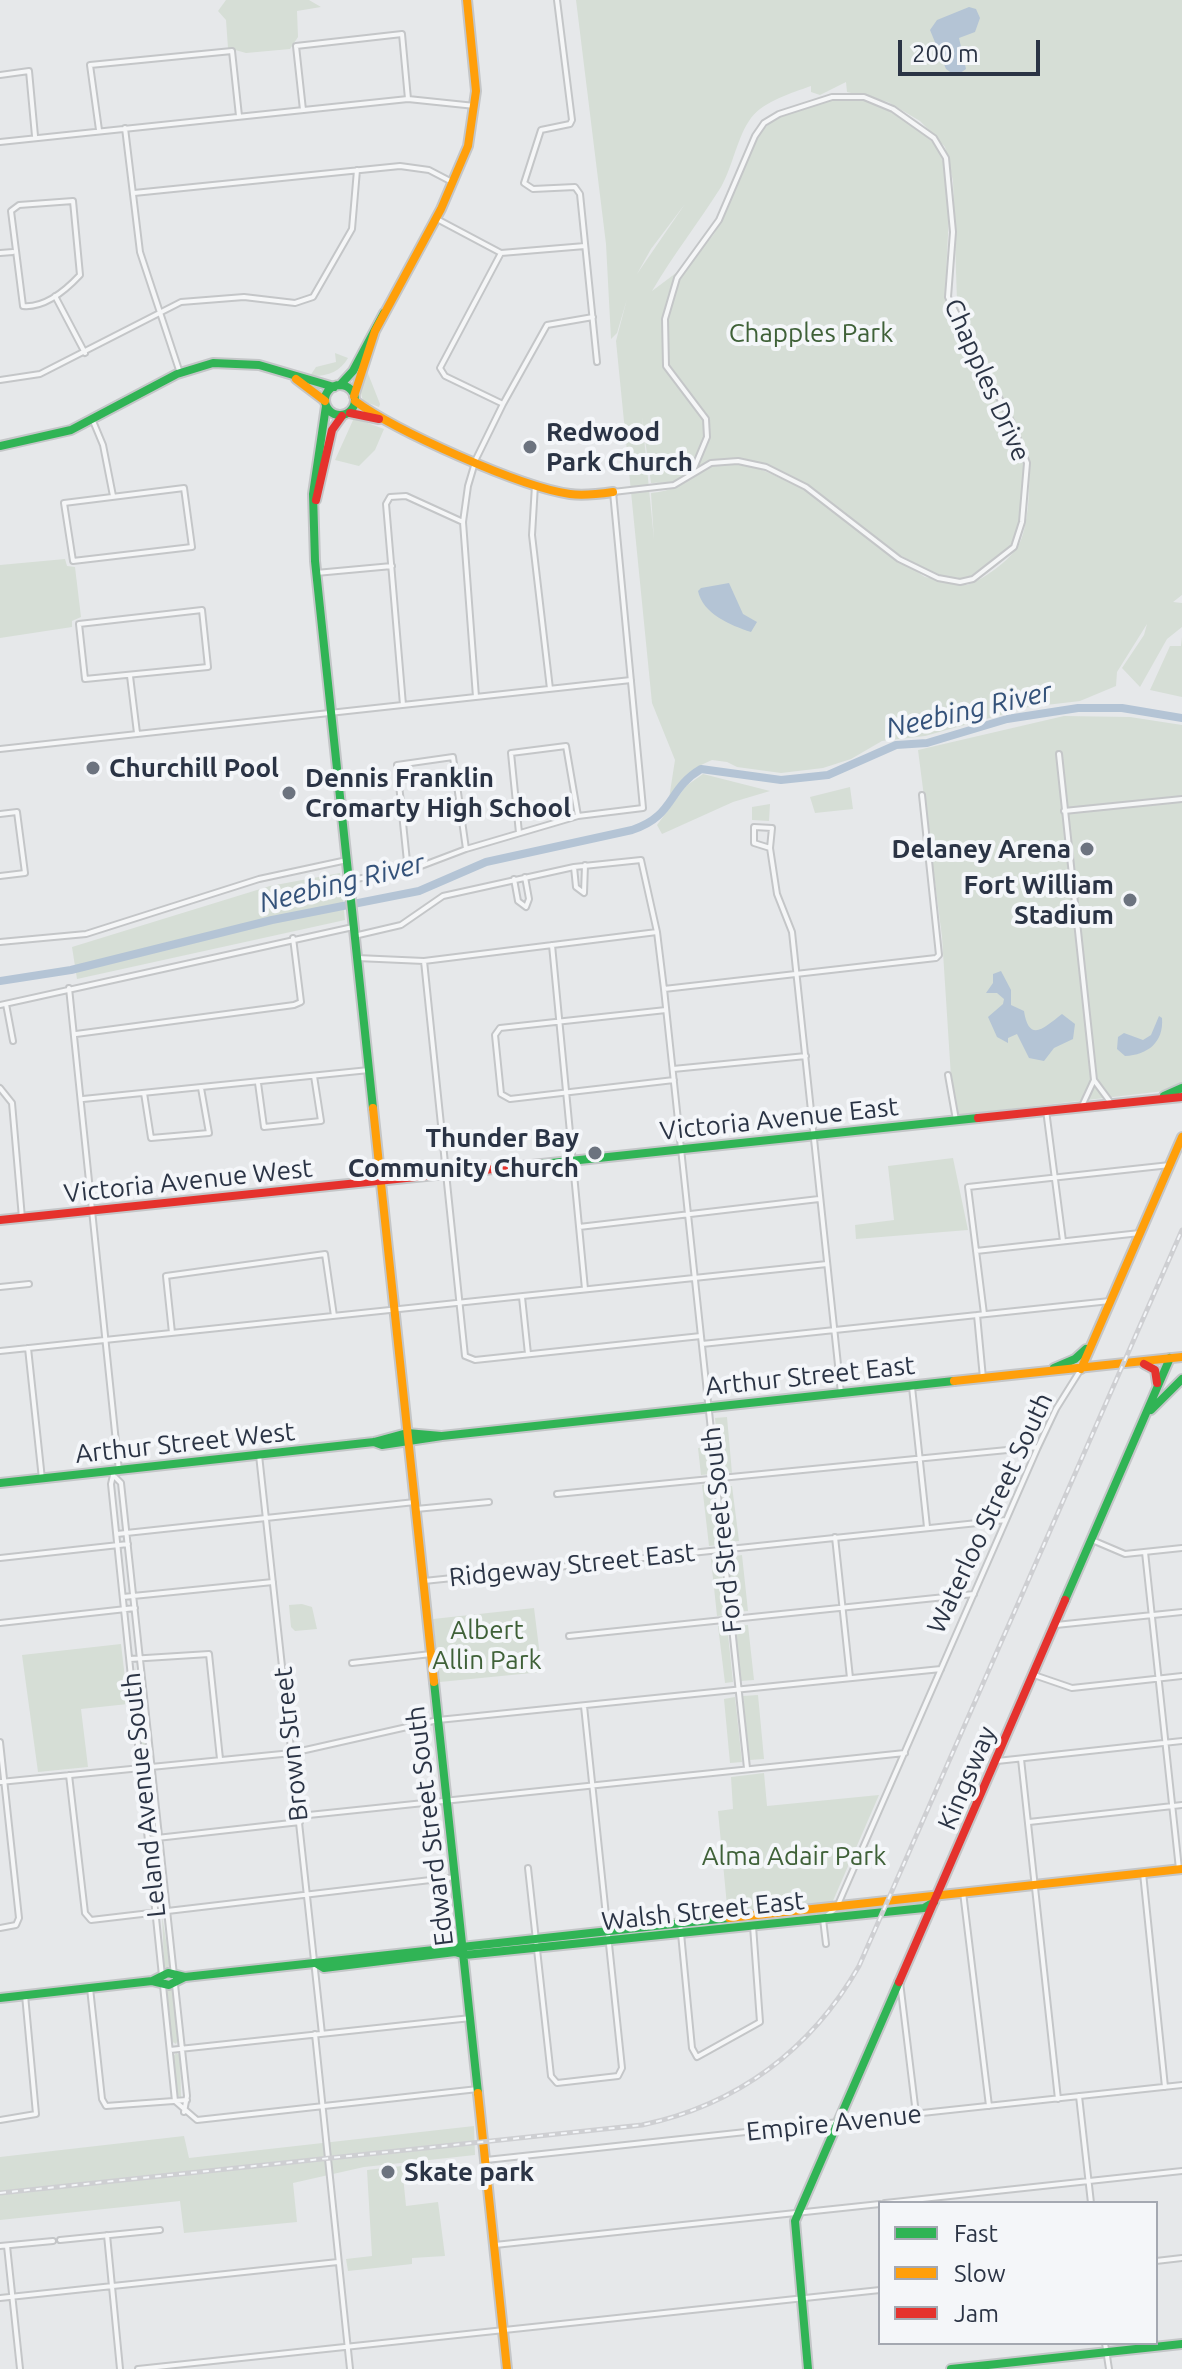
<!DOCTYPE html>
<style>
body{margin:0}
#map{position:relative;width:1182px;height:2369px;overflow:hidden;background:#e6e8ea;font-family:Ubuntu,sans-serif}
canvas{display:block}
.legend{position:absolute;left:878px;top:2201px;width:280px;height:144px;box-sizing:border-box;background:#f4f6f9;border:2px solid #a4a8b1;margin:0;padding:10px 14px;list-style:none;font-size:24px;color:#2b3445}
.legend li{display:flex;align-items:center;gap:16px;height:40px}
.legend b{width:40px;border:2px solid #a4a8b1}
.scale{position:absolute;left:898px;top:40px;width:142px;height:36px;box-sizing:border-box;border:4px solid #2b3445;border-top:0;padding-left:10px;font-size:24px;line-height:28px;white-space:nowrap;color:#2b3445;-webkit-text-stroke:6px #f4f6f9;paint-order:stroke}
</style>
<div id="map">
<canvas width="1182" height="2369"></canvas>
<ul class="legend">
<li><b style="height:10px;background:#30b455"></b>Fast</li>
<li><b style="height:10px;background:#ff9f0a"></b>Slow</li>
<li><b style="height:10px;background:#e5322d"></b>Jam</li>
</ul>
<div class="scale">200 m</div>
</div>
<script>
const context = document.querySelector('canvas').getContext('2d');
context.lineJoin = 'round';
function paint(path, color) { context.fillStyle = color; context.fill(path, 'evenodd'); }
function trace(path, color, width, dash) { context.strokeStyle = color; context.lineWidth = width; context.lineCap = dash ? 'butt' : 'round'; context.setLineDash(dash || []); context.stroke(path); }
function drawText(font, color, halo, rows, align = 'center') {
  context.font = font + ' Ubuntu,sans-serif'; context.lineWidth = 8; context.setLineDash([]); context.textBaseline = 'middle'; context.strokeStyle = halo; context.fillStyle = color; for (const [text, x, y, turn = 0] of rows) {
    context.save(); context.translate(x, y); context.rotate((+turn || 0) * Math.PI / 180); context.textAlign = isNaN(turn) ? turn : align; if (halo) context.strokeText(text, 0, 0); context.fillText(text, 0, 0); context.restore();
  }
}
const green = new Path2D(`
 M226 0H309L321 7 297 11 298 37 290 49 246 53 228 48 226 20 218 11Z
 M576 0H1182V595L1173 602 1182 603V627L1167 639 1140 687 1122 668 1144 635 1147 624 1117 672 1116 686 1080 701 1029 707 925 736 882 741 851 759 823 768 781 773 737 767 727 762 712 760 701 765V769L686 781 668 805 675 760 652 703 616 341 627 299 617 333 611 339 606 244ZM846 82 847 92 888 102 920 121 945 147 953 181 957 301 1028 457C1031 477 1029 529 1018 546 1008 562 984 579 967 585L925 577 885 551 896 553 936 575 966 579 1008 550 1019 527 1025 474 1022 455 987 377 945 296 949 214 945 168 938 147 910 122 872 102 854 99 820 102 777 117 759 133 714 234 692 261 652 291C673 255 699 222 721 187 733 166 737 137 751 118 764 101 792 93 811 86V92L820 95ZM685 204 637 274 651 249ZM642 417 651 483C660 482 674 484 682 480 689 475 694 469 702 465 740 448 771 465 801 487 770 475 736 450 702 471 684 483 673 491 651 493L654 540Z
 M335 353 348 358C340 372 326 377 310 376L316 367 336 362Z
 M367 371 380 404 379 407 363 401 360 390Z
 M354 418 384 429 375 450 359 466 335 460Z
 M65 559 67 566 75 567 81 617 72 621V627L0 638V565Z
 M1182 637V697L1150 690 1170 646H1181Z
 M1064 716 1130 717 1182 725V1089L957 1115 951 1077 942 937 918 750Z
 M703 774 770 791 733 802 662 834 657 825 686 786Z
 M850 787 853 809 815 813 810 797Z
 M770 804 769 821 752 820V807Z
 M340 873 345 920 77 979 72 947 270 886Z
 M953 1158 968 1230 856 1239 855 1225 894 1220 888 1166Z
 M727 1417 732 1473 720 1471 715 1418Z
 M708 1447 711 1474 701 1475 698 1448Z
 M712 1483 718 1545 709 1546 702 1485Z
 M732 1486 739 1541 727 1542 721 1487Z
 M742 1555 748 1611 734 1612 728 1557Z
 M720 1558 726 1615 717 1616 711 1559Z
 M302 1604 312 1607 317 1629 295 1631 291 1627 289 1605Z
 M534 1608 542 1672 440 1682 433 1619Z
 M727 1625 733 1682 725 1683 718 1626Z
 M748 1625 754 1680 741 1681 735 1626Z
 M121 1644 128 1704 81 1709 88 1767 38 1772 22 1655Z
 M135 1664 148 1757 146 1762 142 1759Z
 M758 1695 764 1759 749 1760 743 1696Z
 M735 1697 742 1762 730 1763 724 1699Z
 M146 1772 155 1830 153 1834 144 1775Z
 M764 1773 767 1806 879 1795 832 1903 728 1916 718 1811 733 1809 731 1777Z
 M154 1843 163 1902 160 1905 152 1846Z
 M816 1913 819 1915 684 1928 685 1926Z
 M162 1915 170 1965 167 1969 164 1966Z
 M170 1988 173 1990 178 2040 176 2044 171 2041 166 1991Z
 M176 2053 180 2055 181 2097 177 2095 173 2057Z
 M474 2126 475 2155 364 2167 293 2183 297 2222 184 2233 180 2201 0 2220V2157L184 2136 189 2158Z
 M402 2166 406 2206 438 2202 445 2256 412 2258V2264L348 2271 346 2259 372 2256 367 2170Z`);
const water = new Path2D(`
 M969 7 976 9 980 18 975 32 959 38 966 69 956 76 946 69 930 30 937 20Z
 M729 583 743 614 757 622 751 632C730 625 703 614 698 591L701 588Z
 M1001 971 1011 990V1005L1024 1011C1029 1044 1045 1027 1062 1014L1075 1024 1073 1039 1054 1048 1044 1061 1029 1058 1017 1034 1008 1038V1043L997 1037 988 1017 1003 1004 1004 999 997 993H986L993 983V974Z
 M1159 1016 1162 1018C1164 1042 1148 1055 1125 1056L1117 1049 1118 1037 1124 1033 1143 1040 1151 1035Z`);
const river = new Path2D(`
 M0 981 71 970 272 920 419 891 486 862 632 830C675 816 667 789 701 769L781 780 828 775 896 745 927 743 1007 719 1078 708H1122L1182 718`);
const street = new Path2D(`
 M557 0 572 120 570 124 541 130 524 183 533 189 575 187 580 194 597 362
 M0 75 29 71 35 136
 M303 110 296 46 402 34 408 99
 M125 128 140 252 179 370
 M99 130 90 65 232 51 239 116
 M0 142 408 99 475 106
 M134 193 400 166 429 170 452 182
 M73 201 80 275C66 290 45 308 23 306L11 211 19 205Z
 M437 219 501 253 585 246
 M0 253 13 252
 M501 253 440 368 445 376 503 404
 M55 296 85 353
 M0 380 40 374 181 302 244 297 295 303 313 297 352 229 357 170
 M93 421 103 445 113 496
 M535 485 532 535 550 689
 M184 488 192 547 73 561 64 503Z
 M316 573 392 566
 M202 610 208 667 85 679 79 624Z
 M130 676 137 733
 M476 697 463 522 468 486 476 459 503 404 547 325 593 317
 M403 705 386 504 390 497 406 496 463 522
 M0 749 631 680
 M1059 754 1094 1080 1111 1103
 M1064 811 1182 799
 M0 814 17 812 25 873 0 876
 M519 833 511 753 566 746 578 816
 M770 848 772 828 754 827V843L770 848 777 894 792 932 841 1393
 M574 867 576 887 584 893 585 865
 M408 871 397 765 453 757 466 849
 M514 879 518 901 526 907 529 899 525 877
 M349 880 408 871 466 849 578 816 643 808 613 492 674 485 711 463 738 461 766 467 806 487 899 559 938 578 960 582 973 579 1014 547 1022 522 1027 463 1011 421 948 297 953 232 946 158 934 138 893 109 864 97H832L779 114 764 123 755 136 719 220 677 278 665 319 666 366 706 419 707 437 692 473
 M354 936 401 925 443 896 574 867 641 860 657 932 664 989 747 1768
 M0 942 86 934 259 879 347 860
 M552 945 585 1289
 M357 958 424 961 657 932
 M424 961 465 1356 475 1360 701 1336
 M69 988 119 1471
 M664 989 936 958 939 955 922 795
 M6 1004 13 1041
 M0 1005 353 927
 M666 1010 500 1028 495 1035 501 1094 510 1099 674 1080
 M76 1034 294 1005 301 1002 293 938
 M673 1069 806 1056
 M948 1075 956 1120
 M258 1083 264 1127 321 1121 314 1076
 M0 1088 12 1103 22 1218
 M144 1093 151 1138 209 1133 201 1088
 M83 1099 369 1070
 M1082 1106 1094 1080
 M1046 1110 1063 1241
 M579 1227 819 1199
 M976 1251 1140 1233
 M0 1287 29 1284
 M522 1297 528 1354
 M984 1314 968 1187 1170 1165
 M977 1315 983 1378
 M172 1333 166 1276 325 1254 334 1316
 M702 1344 1110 1301
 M28 1348 42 1479
 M0 1351 827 1264
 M912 1387 927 1527
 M259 1455 322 2034
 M114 1471 111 1484 175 2101 197 2120 478 2089
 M115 1477 121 1483 187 2096 184 2112
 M557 1494 1038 1447
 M416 1509 489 1502
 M117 1534 415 1502
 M835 1537 850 1678
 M1092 1540 1125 1554 1182 1548
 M1145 1552 1179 1869
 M0 1558 128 1544
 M424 1581 1006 1520
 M123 1597 273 1582
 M0 1623 135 1608
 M1056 1625 1182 1612
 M569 1636 974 1594
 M130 1659 209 1654 220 1759
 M352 1663 431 1654
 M1034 1675 1072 1688 1182 1676
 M0 1742 19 1918 16 1925 0 1928
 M1021 1759 1058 2099
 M997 1761 1182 1741
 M69 1775 85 1913 91 1920 456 1877
 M0 1782 292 1753 438 1720 941 1669
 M299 1816 905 1753
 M1029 1822 1182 1805
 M148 1839 300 1822
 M528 1868 551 2076 557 2083 618 2076 622 2068 584 1706
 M1143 1873 1165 2087
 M963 1892 989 2106
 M680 1923 692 2048 697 2057 760 2022 753 1926
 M826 1944 823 1919 837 1907 843 1893 1038 1447 1056 1409 1081 1369
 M900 1982 916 2114
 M90 1988 102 2099 106 2106 187 2100
 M315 2034 350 2369
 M170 2050 471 2018
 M1079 2096 1091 2203
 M0 2120 36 2114 25 1995
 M486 2160 1182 2085
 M885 2203 1182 2171
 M107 2235 120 2369
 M60 2240 160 2230
 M495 2245 880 2204
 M0 2246 53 2241
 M7 2246 20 2369
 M1156 2261 1182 2258
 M0 2298 338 2262
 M1105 2343 1109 2369
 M138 2369 880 2290`);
const fast = new Path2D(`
 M340 385 353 371 384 313
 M325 400a15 15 0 1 1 30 0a15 15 0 1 1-30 0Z
 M326 406 313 494 315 561 373 1108
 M0 446 71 430 177 374 213 363 259 365 334 387
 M1164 1096 1182 1088
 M532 1165 978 1118
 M1054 1368 1075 1359 1086 1349
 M1151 1410 1182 1379
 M374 1442 382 1445 442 1436 954 1381
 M0 1483 374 1442 407 1433 441 1436
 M1065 1600 1170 1358
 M434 1682 478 2093
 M316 1963 324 1968 455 1952 465 1955 924 1908 934 1902
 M185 1977 729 1918
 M0 1998 152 1981 169 1985 185 1977 168 1973 152 1981
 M808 2369 795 2221 899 1982
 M951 2369 1182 2344`);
const slow = new Path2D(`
 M296 379 325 401
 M354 396 375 331 441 209 468 146 476 91 467 0
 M355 401C396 431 520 487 570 494 584 496 599 494 613 492
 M373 1108 434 1682
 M1081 1369 1182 1137
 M954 1381 1182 1357
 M729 1918 1182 1869
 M478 2093 507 2369`);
const jam = new Path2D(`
 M350 413 379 419
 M316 500 332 430 342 416
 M978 1118 1182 1097
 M0 1220 532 1165
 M1144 1364 1155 1370 1157 1383
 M899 1982 1065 1600`);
const rail = new Path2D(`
 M0 2193 642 2125C737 2105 811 2050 859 1966L1182 1230`);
const markers = [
 [530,447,8,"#6c737f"],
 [93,768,8,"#6c737f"],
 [289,793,8,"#6c737f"],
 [1087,849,8,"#6c737f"],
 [1130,900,8,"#6c737f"],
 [595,1153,8,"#6c737f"],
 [388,2172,8,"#6c737f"]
];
const parkNames = [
 ["Chapples Park",811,333],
 ["Albert",487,1630],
 ["Allin Park",487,1660],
 ["Alma Adair Park",794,1856]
];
const streetNames = [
 ["Chapples Drive",987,380,66],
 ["Victoria Avenue East",779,1119,-6],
 ["Victoria Avenue West",188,1181,-6],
 ["Arthur Street East",810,1376,-6],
 ["Arthur Street West",185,1443,-6],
 ["Waterloo Street South",990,1513,-65],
 ["Ford Street South",722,1530,-96],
 ["Ridgeway Street East",572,1565,-6],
 ["Brown Street",291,1744,-96],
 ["Kingsway",967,1778,-67],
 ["Leland Avenue South",144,1795,-96],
 ["Edward Street South",430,1826,-97],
 ["Walsh Street East",703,1911,-6],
 ["Empire Avenue",834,2123,-6]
];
const poiNames = [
 ["Redwood",546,432],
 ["Park Church",546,462],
 ["Churchill Pool",109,768],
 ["Dennis Franklin",305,778],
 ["Cromarty High School",305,808],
 ["Delaney Arena",1071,849,"right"],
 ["Fort William",1114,885,"right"],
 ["Stadium",1114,915,"right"],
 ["Thunder Bay",579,1138,"right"],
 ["Community Church",579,1168,"right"],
 ["Skate park",404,2172]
];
const waterNames = [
 ["Neebing River",969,710,-13],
 ["Neebing River",342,883,-14]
];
paint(green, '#d6ded6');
paint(water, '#b4c4d5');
trace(river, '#b4c4d5', 8);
trace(street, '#c4c6c8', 8);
trace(fast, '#c4c6c8', 12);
trace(slow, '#c4c6c8', 12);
trace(jam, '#c4c6c8', 12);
trace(street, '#f5f6f7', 4);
trace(fast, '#30b455', 8);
trace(slow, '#ff9f0a', 8);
trace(jam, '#e5322d', 8);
trace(rail, '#cecfd2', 5);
trace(rail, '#f4f6f9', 2, [6]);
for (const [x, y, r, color] of markers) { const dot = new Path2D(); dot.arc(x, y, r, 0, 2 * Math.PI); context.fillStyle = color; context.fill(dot); trace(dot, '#f4f6f9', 3); }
drawText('26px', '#3f6138', '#f4f6f9', parkNames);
drawText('26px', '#2b3445', '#f4f6f9', streetNames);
drawText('bold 26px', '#2b3445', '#f4f6f9', poiNames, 'left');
drawText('italic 28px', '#34527a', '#f4f6f9', waterNames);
</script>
